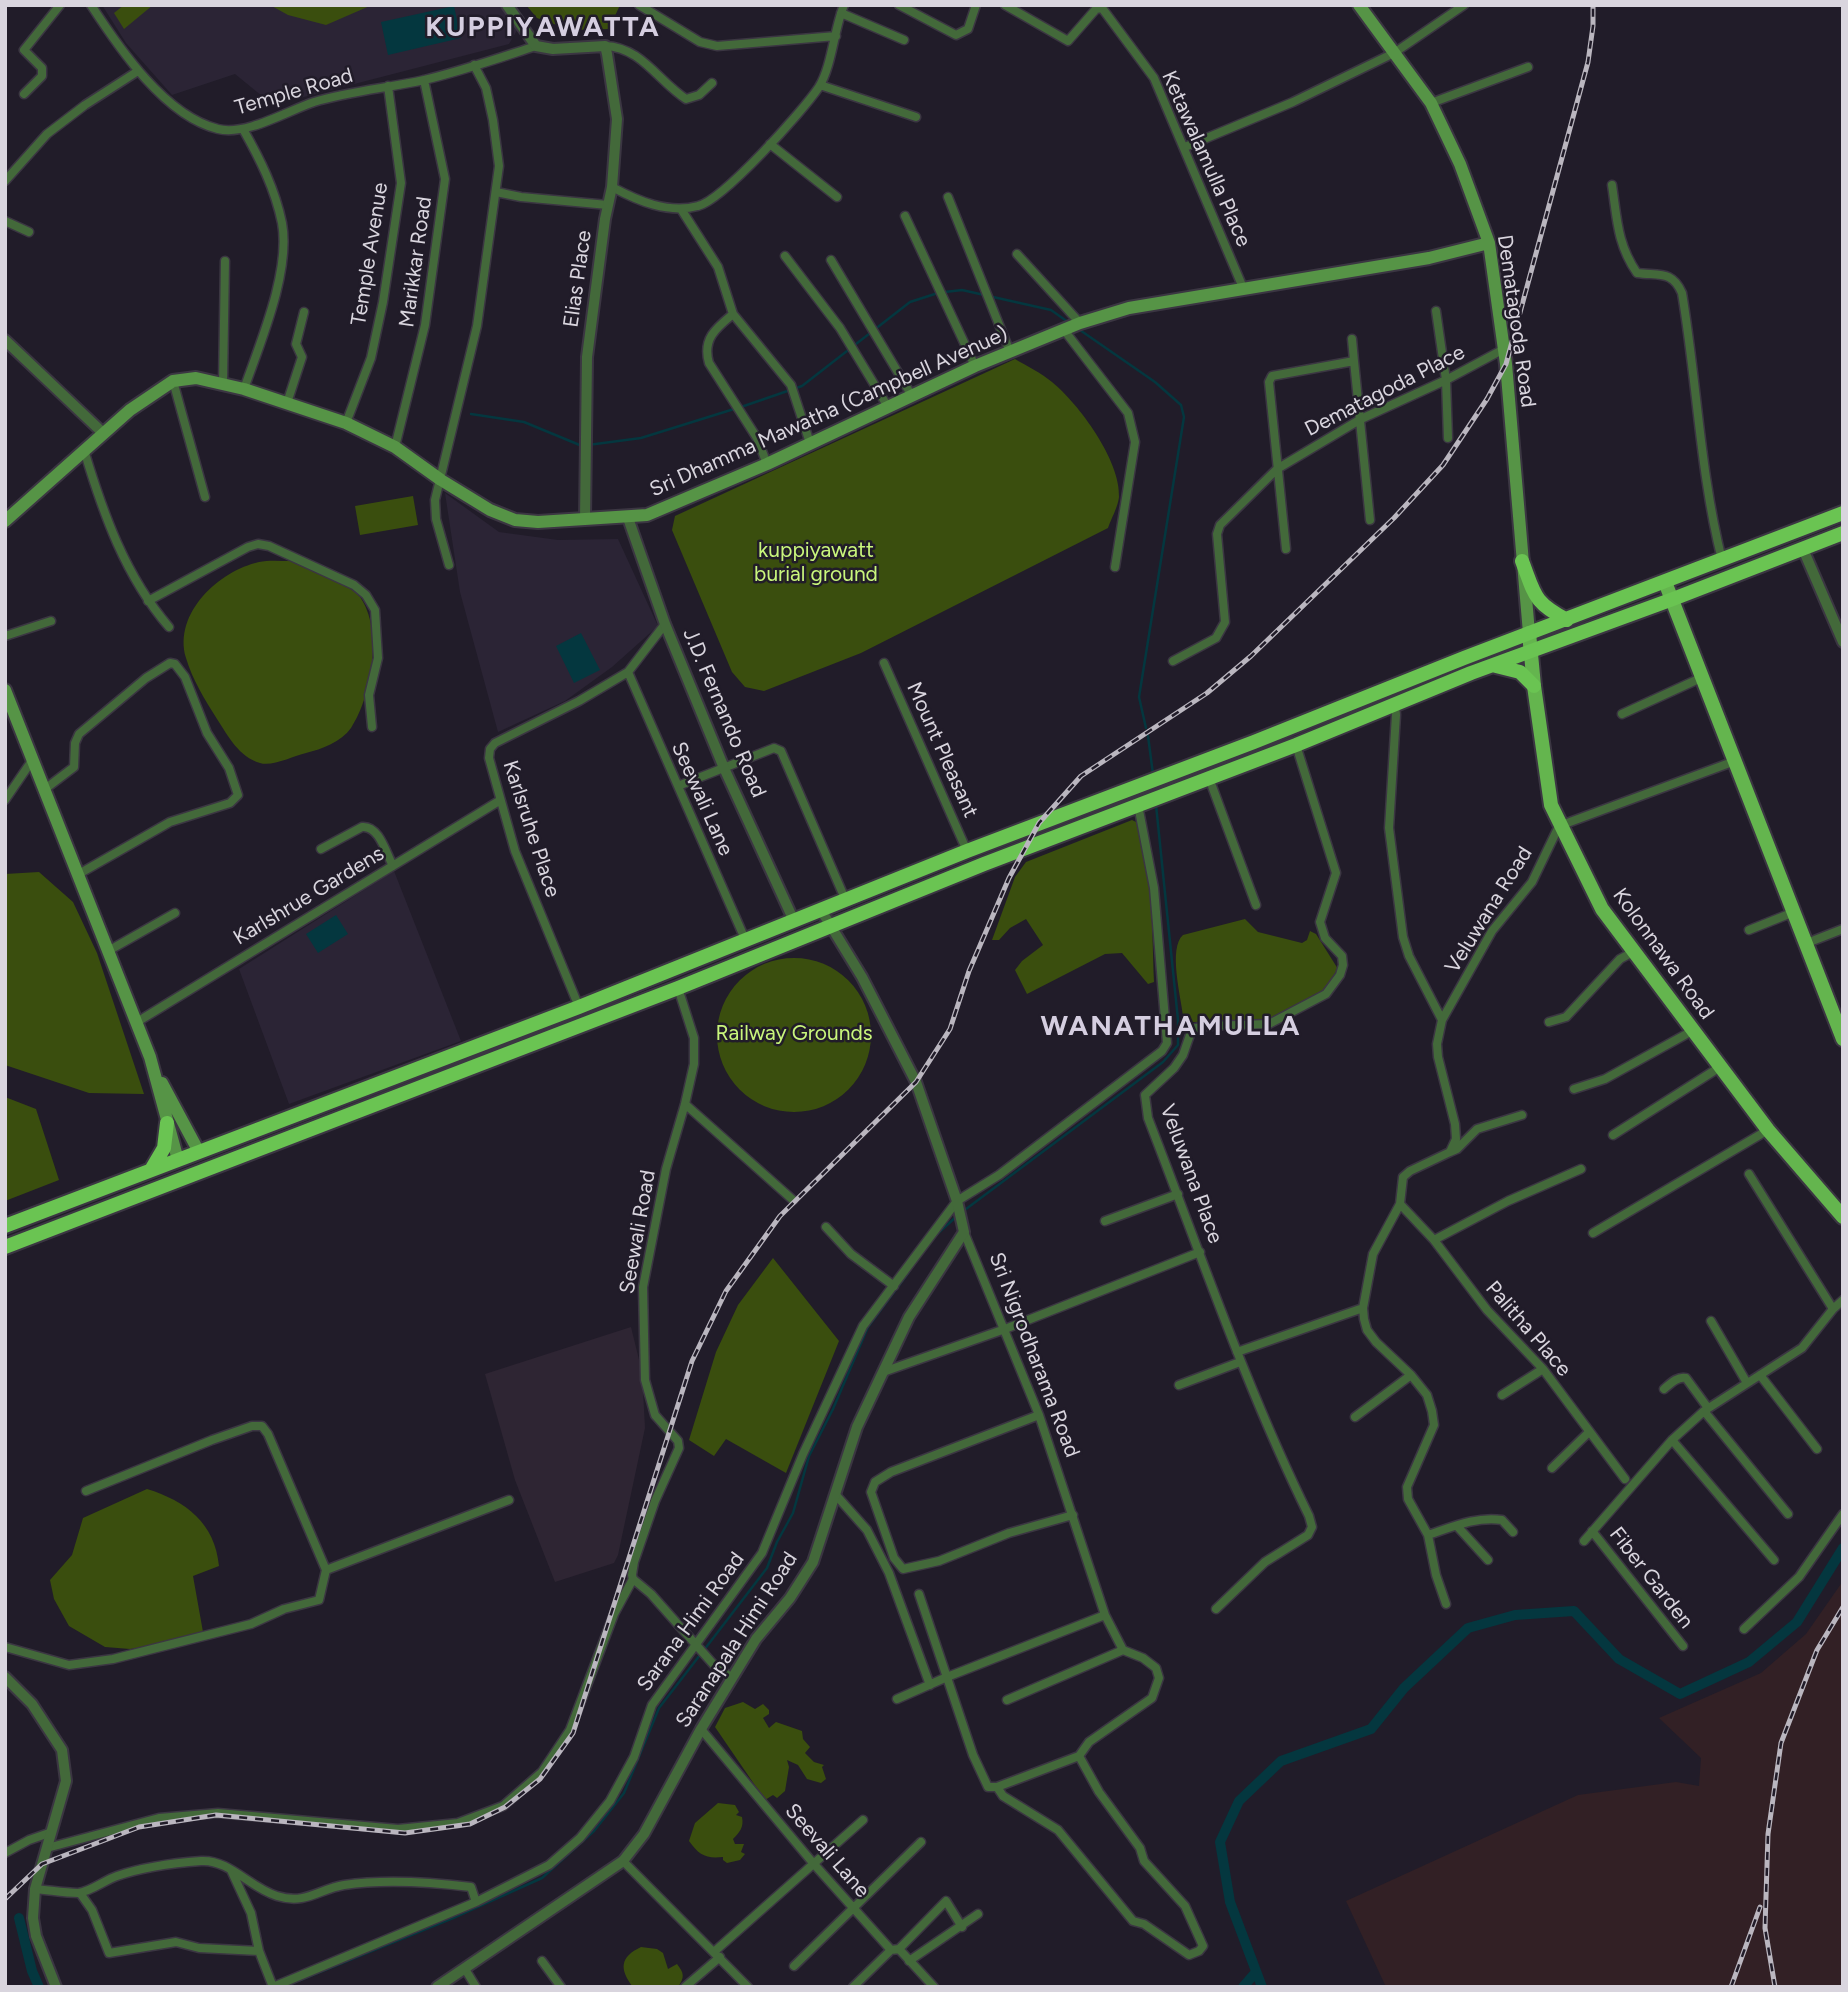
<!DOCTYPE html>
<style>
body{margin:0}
#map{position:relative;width:1848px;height:1992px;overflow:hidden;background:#211c29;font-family:Figtree,sans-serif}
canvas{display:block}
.frame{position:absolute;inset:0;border:7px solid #d9d5de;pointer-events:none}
</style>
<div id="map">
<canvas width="1848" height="1992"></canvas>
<div class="frame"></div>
</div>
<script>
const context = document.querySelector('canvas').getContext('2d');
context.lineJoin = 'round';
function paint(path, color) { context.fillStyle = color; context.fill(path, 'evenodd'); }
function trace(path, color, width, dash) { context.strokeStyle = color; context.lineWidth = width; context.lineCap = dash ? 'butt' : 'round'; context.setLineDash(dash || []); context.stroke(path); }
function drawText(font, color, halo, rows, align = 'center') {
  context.font = font + ' Figtree,sans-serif'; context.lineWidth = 5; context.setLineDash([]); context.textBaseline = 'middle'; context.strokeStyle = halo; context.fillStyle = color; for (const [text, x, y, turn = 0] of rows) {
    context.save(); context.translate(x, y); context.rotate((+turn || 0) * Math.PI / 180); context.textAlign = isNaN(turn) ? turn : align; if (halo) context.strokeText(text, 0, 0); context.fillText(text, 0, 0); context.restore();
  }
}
const built = new Path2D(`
 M102 5H504L519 27 509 44 273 105 235 74 172 95 126 43Z
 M445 493 499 532 558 540 618 539 658 626 612 667 565 701 498 732 460 592Z
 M394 871 461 1041 289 1104 239 969Z`);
const industrial = new Path2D(`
 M1843 1581V1987H1386L1346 1901 1578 1795 1676 1782 1699 1786 1701 1758 1659 1718 1761 1673 1806 1634Z`);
const medical = new Path2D(`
 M631 1327 642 1372 645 1428 618 1555 614 1563 555 1582 515 1480 485 1374Z`);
const green = new Path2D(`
 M124 5H153L124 29 114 13Z
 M270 5H372L326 25 288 15Z
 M526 5H620L609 29 571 30 537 18Z
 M1015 359C1027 366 1041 373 1052 382 1079 404 1121 461 1119 497 1118 507 1111 519 1108 528L861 653 764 691 745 687 732 672 672 530 675 516Z
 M413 496 418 525 360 535 355 506Z
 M290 561C309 566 339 576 353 589 386 619 373 695 351 728 341 742 322 749 306 753 293 756 272 767 260 763 239 757 228 736 217 719 205 700 192 679 186 658 173 613 219 571 259 562 268 560 280 561 290 561Z
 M1132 820 1138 823C1153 872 1152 932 1154 982L1148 984 1122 953 1105 954 1027 994 1015 970 1022 961 1043 945 1026 919 1010 928 999 940H992L1015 877 1026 862Z
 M39 872 73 902 97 953 144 1094 89 1093 5 1065V874Z
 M1245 919 1258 932 1302 943 1307 940 1310 931 1316 934 1338 969 1321 994 1265 1021 1192 1022 1183 1016C1181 997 1168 948 1183 935Z
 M717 1035a77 77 0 1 1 154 0a77 77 0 1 1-154 0Z
 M5 1097 36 1109 59 1180 5 1201Z
 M773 1258 839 1341 786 1473 726 1439 714 1456 689 1440 716 1352 738 1305Z
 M147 1489C186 1501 215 1523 219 1566L193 1576 203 1632 177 1643 130 1649 105 1647 69 1626 54 1599 50 1580 72 1555 83 1518Z
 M743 1702 755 1709 763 1704 769 1710V1714L763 1718 769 1728 776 1722 802 1731 803 1739 810 1747 805 1753 814 1762 824 1765 822 1767 826 1779 821 1783 807 1779 798 1765 787 1760 789 1767 785 1791 777 1798 773 1795 765 1800 715 1727 725 1708Z
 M718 1803 735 1805 739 1812 736 1815 742 1817C744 1827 740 1832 733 1839L735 1844H744L741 1852 745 1854 740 1860 727 1863 723 1860V1857C706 1859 699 1855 689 1841L695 1823Z
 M641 1947 657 1949 663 1953 668 1969 677 1964C684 1973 685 1977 678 1987H633C619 1969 620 1957 641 1947Z`);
const water = new Path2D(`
 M454 6 461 38 388 55 381 22Z
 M581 633 600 670 574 683 556 646Z
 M336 915 348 934 318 953 306 934Z`);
const stream = new Path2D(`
 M945 292 962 290 1051 310 1068 322
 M1077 328 1155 382 1181 405 1184 417 1139 697 1146 728
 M741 407 802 386 910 302 938 293
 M471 414 524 422 582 446
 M588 445 641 438 734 409
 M1148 736 1153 774
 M962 1212 1163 1062 1178 1045V1020L1156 805
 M936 1235 957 1216
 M704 1650 767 1568 777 1542 793 1513 809 1456 833 1409 868 1327 909 1272
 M288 1985 453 1918 542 1878 594 1831 624 1793 659 1708 700 1655`);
const canal = new Path2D(`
 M19 1918 32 1971 39 1987
 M1243 1987 1256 1972
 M1262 1987 1230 1902 1220 1842 1239 1801 1281 1761 1371 1729 1404 1688 1468 1628 1515 1615 1574 1611 1619 1659 1680 1694 1749 1662 1797 1622 1843 1548`);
const minor = new Path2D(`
 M91 5C119 48 165 116 218 129 246 136 287 111 314 102 350 91 388 88 424 80 462 71 499 58 536 46
 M639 5 700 42 717 46 836 36
 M899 5 956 35 968 29 976 5
 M1005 5 1068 41 1096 9 1102 8 1154 78 1244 290
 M841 13 904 40
 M605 46C641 47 658 81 686 99L699 95 712 83
 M820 85 916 117
 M24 94 42 76V68L24 50 60 5
 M1431 103 1528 67
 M243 129C260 159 275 189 282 223 291 271 260 343 244 389
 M770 144 837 197
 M1185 147 1293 102 1394 53 1464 5
 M5 181 47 134 85 105 138 71
 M1612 185C1617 218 1617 244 1637 273 1659 276 1672 270 1682 293 1697 382 1700 473 1722 560
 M612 187C638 201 668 214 698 206 723 200 803 111 819 87 832 66 834 29 844 5
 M496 192 521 197 608 205
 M948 197 1010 352
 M681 209 718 267 733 314C716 328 702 339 709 363L757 438 767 464
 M905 216 975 366
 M5 221 29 232
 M1017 254 1080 323
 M785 256 840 328 888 407
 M831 260 912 396
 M1436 311 1446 380 1448 438
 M733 314 791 385 810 443
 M1064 330 1128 413 1135 442 1115 567
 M1352 339 1354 361
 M173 381 205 497
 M223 383 225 261
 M287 403 302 357 296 344 304 312
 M346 423 371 358 383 302 401 183 388 86
 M395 447 425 325 445 179 424 80
 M84 450C103 513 125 576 169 627
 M1286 549 1269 382 1272 376 1354 361 1370 520
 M449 565 436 519 435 500 477 326 499 166 493 120 486 88 474 65
 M148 601 248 547 258 544 269 546 354 585 366 595 375 610 378 658 369 695 372 727
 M5 636 51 621
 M1173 661 1216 638 1225 622 1217 534 1220 525 1277 469 1361 419 1446 380 1504 349
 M884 663 967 851
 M628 672 745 939
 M1395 704 1396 715 1389 828 1403 937 1409 956 1442 1020
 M1622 714 1703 677
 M1209 778 1256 905
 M678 786 774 748 781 751 846 901
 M45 789 74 767 75 743 79 734 146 678 170 663 175 664 185 677 207 733 229 768 238 795 230 803 170 822 77 875
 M5 800 33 759
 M321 849 362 827C379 825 386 853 393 866
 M1749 930 1794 912
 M1807 943 1843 929
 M108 951 175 913
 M678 988 694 1038V1064L685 1104 666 1169 643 1287 645 1380 655 1415 678 1441 679 1448 655 1501 634 1562 632 1575 633 1579 651 1594 714 1665 732 1678
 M579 1007 515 851 489 758 490 749 495 743 579 701 628 672 665 624
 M137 1022 499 801
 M1549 1022 1566 1017 1620 959 1633 952
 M1574 1089 1605 1079 1692 1031
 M685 1104 793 1200
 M1613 1135 1720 1067
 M1450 1152 1457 1149 1477 1129 1522 1115
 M1749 1174 1833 1309
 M1400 1204 1434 1240 1487 1310 1543 1369 1625 1479
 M1105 1221 1178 1194
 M826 1227 851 1254 894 1286
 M1593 1233 1768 1130
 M1434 1240 1508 1201 1581 1169
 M1711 1321 1747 1383
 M1237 1352 1363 1308
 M883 1372 1005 1329 1200 1252
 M1760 1375 1817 1449
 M1179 1385 1240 1362
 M1664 1389C1671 1383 1678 1376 1686 1378L1708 1408
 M1502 1395 1543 1369
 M1704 1411 1788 1514
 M1039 1415 891 1472 875 1482 871 1492 894 1558 903 1569 939 1561 1009 1533 1073 1515
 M1355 1417 1411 1375
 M1672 1440 1774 1560
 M1552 1468 1589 1432
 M86 1491 212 1440 252 1426H262L268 1434 326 1570
 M835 1494 867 1530 889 1573 930 1685
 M1457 1526 1488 1560
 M1592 1531 1683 1646
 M1428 1535C1452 1527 1477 1516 1502 1520L1513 1532
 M1584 1541 1672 1440 1704 1411 1802 1348 1833 1309 1843 1300
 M919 1594 973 1755 988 1787H997L1079 1756 1089 1742 1152 1698 1159 1678 1156 1668 1143 1658 1123 1650 1105 1615
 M1446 1604 1436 1575 1428 1535 1408 1499 1407 1487 1434 1425 1432 1411 1427 1395 1411 1375 1376 1342 1367 1330 1364 1319 1363 1308 1373 1254 1400 1204 1403 1177 1410 1171 1450 1152 1456 1139 1455 1124 1438 1057 1437 1044 1442 1020 1492 931 1532 882 1559 826 1735 761
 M1216 1609 1265 1562 1308 1535 1312 1527 1309 1516C1246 1388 1200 1252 1148 1118L1145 1095 1174 1068 1183 1055 1192 1029 1206 1026 1269 1024 1326 994 1340 975 1343 965 1342 956 1325 938 1320 922 1336 873 1296 745
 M1744 1629 1799 1577 1843 1514
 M5 1647 69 1665 113 1659 251 1624 284 1609 319 1600 326 1570 509 1500
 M897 1699 947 1677 1105 1615 1039 1415 964 1232
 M1007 1700 1123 1650
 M701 1729 813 1863 891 1950 899 1949 934 1987
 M997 1787 1003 1796 1058 1830 1133 1921 1144 1924 1189 1955 1199 1951 1203 1946 1185 1906 1144 1861 1140 1848 1099 1792 1079 1756
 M47 1848 159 1818 218 1813 398 1829 458 1823 503 1806 542 1772 570 1730 614 1614 633 1579
 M5 1853 29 1840 52 1832
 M623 1861 748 1987
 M231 1870 251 1913 259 1951
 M35 1889C49 1890 64 1893 78 1893 90 1892 105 1880 117 1876 143 1867 173 1863 201 1861 229 1859 250 1888 277 1896 306 1905 319 1889 344 1885 386 1879 429 1882 471 1887L476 1902
 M80 1893 92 1910 109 1953 176 1942 199 1948 259 1951 273 1987
 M899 1949 946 1901 962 1927
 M715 1951 863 1820
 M542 1961 561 1987
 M909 1961 978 1914
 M794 1966 921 1842
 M465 1969 476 1987
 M273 1987 476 1902 549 1865 580 1838 610 1801 634 1757 652 1705 762 1553 803 1454 863 1326 957 1201 999 1175 1162 1051 1167 1043 1154 888 1138 805
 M685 1987 720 1957
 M853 1987 891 1950`);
const tertiary = new Path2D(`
 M507 5 536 46 553 49 605 46 607 54 617 119 612 187 605 219 587 357 585 519
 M5 340 103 433
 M628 518 665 624 724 768 794 921
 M1803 549 1843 642
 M5 1677 32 1704 62 1750 66 1781 35 1889 33 1918 36 1936 56 1987
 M437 1987 623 1861 644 1834 701 1729 756 1639 790 1598 813 1562 857 1427 909 1317 964 1232 957 1201 916 1082 862 977 821 910`);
const secondary = new Path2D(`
 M1359 5 1431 103 1460 164 1489 243 1506 364 1529 633
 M5 521 130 410 173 381 196 378 244 389 346 423 395 447 441 480 490 510 515 520 538 522 647 515 767 464 975 366 1080 323 1129 308 1429 258 1489 243
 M5 690 150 1057 178 1160
 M162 1083 199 1152`);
const primary = new Path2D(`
 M1665 582 1843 1039
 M1529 633 1534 686 1551 805 1602 909 1768 1130 1843 1217`);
const trunk = new Path2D(`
 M1522 561C1535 595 1533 602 1567 620
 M1496 666 1520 672 1534 686
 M151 1170 164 1148 167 1123
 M5 1226 579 1007 967 851 1254 742 1464 658 1843 513
 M5 1247 678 988 984 864 1296 745 1471 673 1673 599 1843 533`);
const rail = new Path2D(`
 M5 1899 42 1864 139 1827 216 1815 405 1833 470 1824 505 1807 540 1779 573 1733 692 1361 726 1291 780 1216 916 1082 950 1029 969 971 1009 878 1039 823 1081 776 1207 693 1251 656 1394 518 1443 465 1487 399 1506 364 1588 62 1593 26V5
 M1731 1987 1760 1907
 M1775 1987 1765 1928 1768 1834 1781 1743 1817 1650 1843 1607`);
const streetNames = [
 ["Temple Road",294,92,-16],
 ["Ketawalamulla Place",1206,159,66],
 ["Temple Avenue",370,254,-81],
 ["Marikkar Road",416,262,-82],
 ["Elias Place",578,279,-82],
 ["Dematagoda Road",1516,321,82],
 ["Dematagoda Place",1385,391,-27],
 ["Sri Dhamma Mawatha (Campbell Avenue)",829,412,-24],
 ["J.D. Fernando Road",724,713,67],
 ["Mount Pleasant",942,750,66],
 ["Seewali Lane",702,799,66],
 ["Karlsruhe Place",531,829,72],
 ["Karlshrue Gardens",309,896,-31],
 ["Veluwana Road",1489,910,-58],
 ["Kolonnawa Road",1663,954,54],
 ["Veluwana Place",1191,1174,70],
 ["Seewali Road",638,1232,-80],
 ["Palitha Place",1528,1329,49],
 ["Sri Nigrodharama Road",1034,1355,69],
 ["Fiber Garden",1651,1578,52],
 ["Sarana Himi Road",691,1622,-54],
 ["Saranapala Himi Road",737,1640,-57],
 ["Seevali Lane",827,1851,49]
];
const parkNames = [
 ["kuppiyawatt",816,551],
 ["burial ground",816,575],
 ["Railway Grounds",794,1034]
];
const districtNames = [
 ["KUPPIYAWATTA",543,28],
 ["WANATHAMULLA",1171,1027]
];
paint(built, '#2b2435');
paint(industrial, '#322025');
paint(medical, '#2e2533');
paint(green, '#3a4e0e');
paint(water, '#04373f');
trace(stream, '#04373f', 2.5);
trace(canal, '#04373f', 10);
trace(minor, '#3b3642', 11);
trace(tertiary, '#3b3642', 14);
trace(secondary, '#3b3642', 16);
trace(primary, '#3b3642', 18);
trace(trunk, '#3b3642', 18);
trace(minor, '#43693a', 8);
trace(tertiary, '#43693a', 10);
trace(secondary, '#569446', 12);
trace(primary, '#64b54e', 14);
trace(trunk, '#6ac452', 14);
trace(rail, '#bab6bf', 5);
trace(rail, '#211c29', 2.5, [8]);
drawText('21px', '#d9d5de', '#211c29', streetNames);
drawText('21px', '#c9f67c', '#211c29', parkNames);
context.letterSpacing = '2px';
drawText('bold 28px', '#d5cee0', '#211c29', districtNames);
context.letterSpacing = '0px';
</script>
